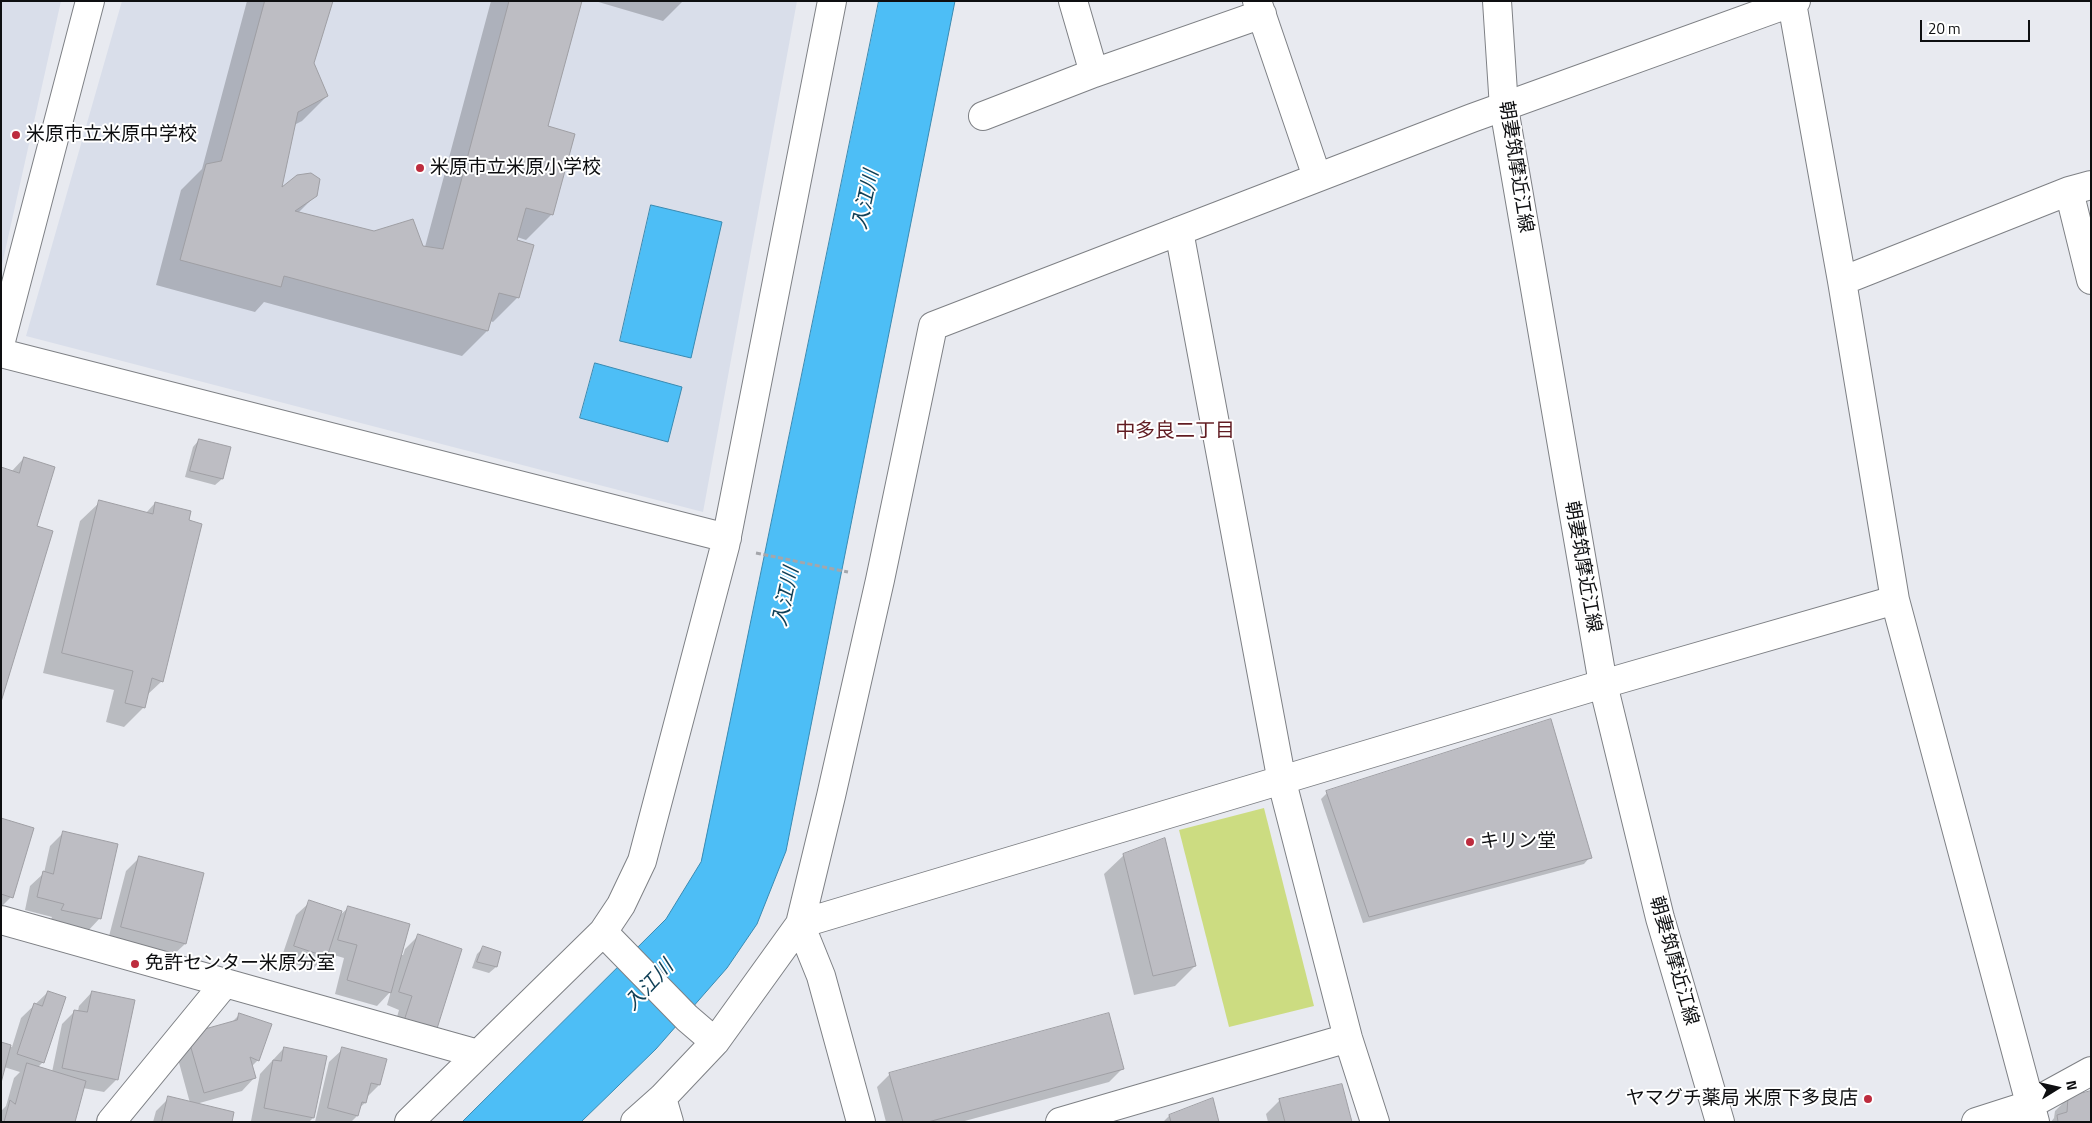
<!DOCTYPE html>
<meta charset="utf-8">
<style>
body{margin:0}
#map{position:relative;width:2092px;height:1123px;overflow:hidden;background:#e8eaf0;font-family:"Titillium Web",sans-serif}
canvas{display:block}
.frame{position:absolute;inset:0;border:2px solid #0e0f11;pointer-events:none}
.north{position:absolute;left:2032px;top:1063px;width:50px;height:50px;-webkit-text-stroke:4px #fff;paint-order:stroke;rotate:80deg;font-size:14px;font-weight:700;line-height:20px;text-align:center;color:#0e0f11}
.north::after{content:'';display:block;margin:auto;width:18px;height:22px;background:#0e0f11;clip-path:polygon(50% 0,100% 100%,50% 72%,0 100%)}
.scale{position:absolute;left:1920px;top:20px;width:110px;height:22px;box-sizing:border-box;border:2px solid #0e0f11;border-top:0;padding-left:6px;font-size:15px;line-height:18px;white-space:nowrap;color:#0e0f11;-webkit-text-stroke:4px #fff;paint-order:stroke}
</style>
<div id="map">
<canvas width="2092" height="1123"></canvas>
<div class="frame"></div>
<div class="north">N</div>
<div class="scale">20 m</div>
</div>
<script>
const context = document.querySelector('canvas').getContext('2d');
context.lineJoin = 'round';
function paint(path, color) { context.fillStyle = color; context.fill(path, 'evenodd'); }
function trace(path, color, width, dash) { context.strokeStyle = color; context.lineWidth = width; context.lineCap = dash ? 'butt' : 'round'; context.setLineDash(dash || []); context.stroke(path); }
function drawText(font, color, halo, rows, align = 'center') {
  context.font = font + ' "Titillium Web","Noto Sans JP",sans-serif'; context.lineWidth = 4; context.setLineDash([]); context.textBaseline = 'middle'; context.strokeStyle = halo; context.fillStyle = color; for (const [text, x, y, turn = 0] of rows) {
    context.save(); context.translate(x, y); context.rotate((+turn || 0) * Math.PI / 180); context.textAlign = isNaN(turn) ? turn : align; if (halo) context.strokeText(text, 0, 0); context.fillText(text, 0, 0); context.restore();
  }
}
const built = new Path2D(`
 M1 1H61L1 269Z
 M122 1H797L703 512 26 336Z`);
const green = new Path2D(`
 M1264 808 1314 1006 1229 1027 1179 830Z`);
const water = new Path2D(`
 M879 1H955L786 851 757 924 727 968 656 1049 581 1122H462L666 919 701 862Z
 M651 205 722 222 691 358 620 341Z
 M595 363 682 387 668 442 580 418Z`);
const shadow = new Path2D(`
 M247 1H331L313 63 327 96 302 121 294 125 280 190 316 195 298 213 425 247 491 1H581L547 127 573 135 551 215 526 240 517 237 518 297 493 322 490 321 487 331 462 356 264 302 255 312 156 285 181 190 202 169Z
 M595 1H683L663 21Z
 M199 440 230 448 222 479 215 485 185 477 193 447Z
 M24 458 35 527 11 472Z
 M100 502 146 513 155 503 162 681 146 696 144 707 124 727 106 722 114 690 43 673 80 521Z
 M1327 793 1590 857 1584 864 1363 923 1321 799Z
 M1 819 11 897 1 907Z
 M63 833 100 918 87 932 49 923 52 917 25 910 30 886 44 873 50 846Z
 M1124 855 1195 966 1175 986 1134 995 1104 874Z
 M140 857 203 874 185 944 171 957 108 940 126 871Z
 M310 902 339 916 348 908 401 955H403L405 949 418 936 460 949 391 1038 399 1010 387 1005 391 991 377 1006 335 994 344 958 327 953 312 970 281 959 296 915Z
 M483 948 496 967 489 973 472 968 477 954Z
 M48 992 43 1062 37 1068 52 1072 62 1024 75 1011H78L79 1006 92 992 117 1079 104 1092 83 1088 74 1122H1V1111L6 1106 14 1078 20 1072 4 1067 1 1044 12 1047 21 1018Z
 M240 1014 258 1060 252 1066 255 1077 242 1091 196 1104 230 1122H153L156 1111 169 1098 190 1103 175 1048 231 1023Z
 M284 1048 313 1118 309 1122 251 1121 260 1074Z
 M343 1049 385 1060 379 1085 366 1098 365 1103 359 1108 357 1116 351 1122H315L329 1062Z
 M1123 1068 1109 1082 961 1122H886L877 1087 890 1074Z
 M2068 1098 2091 1122H2051L2054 1118 2055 1111Z
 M1280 1100 1351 1122H1268L1266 1114Z
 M1169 1116 1218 1122H1163Z`);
const building = new Path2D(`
 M265 1H333L314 63 328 96 298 112 282 187 297 175 311 173 320 179 317 196 295 211 374 231 413 219 423 246 443 249 509 1H582L548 126 575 134 553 215 526 208 517 240 534 245 519 298 499 293 488 331 284 276 281 287 180 260 206 164 221 161Z
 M199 439 231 447 223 479 190 471Z
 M24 457 55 467 37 526 53 531 1 702V467L19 473Z
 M99 500 153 514 155 502 191 511 189 520 202 524 163 682 152 678 145 708 125 703 133 671 62 653Z
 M1551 719 1592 858 1369 917 1326 791Z
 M1 818 34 828 13 898 1 894Z
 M63 831 118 844 101 919 61 910 64 904 37 897 43 871 53 874Z
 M1165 838 1196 966 1153 976 1123 854Z
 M139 856 204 873 186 944 121 927Z
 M309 900 342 911 327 957 294 946Z
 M348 906 410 924 391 993 347 980 357 945 338 940Z
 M418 934 462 949 435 1035 403 1024 412 996 399 992Z
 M483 946 501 952 497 967 477 962Z
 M48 991 66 997 44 1063 17 1054 34 1003 42 1006Z
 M92 991 135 1000 118 1080 62 1068 74 1010 87 1012Z
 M239 1013 272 1024 259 1061 250 1057 256 1078 204 1093 187 1034 237 1020Z
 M1109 1013 1124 1069 928 1122H903L889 1073Z
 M1 1042 11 1045 1 1083Z
 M284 1047 327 1056 314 1118 264 1108 273 1060 281 1061Z
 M342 1047 387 1059 380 1085 371 1083 366 1103 362 1102 358 1116 328 1108Z
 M27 1063 86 1081 75 1122H4L10 1100 15 1104Z
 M1342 1084 1352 1122H1285L1279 1099Z
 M2091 1091V1122H2058L2057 1115 2067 1112 2068 1097Z
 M168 1096 234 1112 232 1122H162Z
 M1213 1098 1219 1122H1171L1169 1115Z`);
const path = new Path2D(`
 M756 553 848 572`);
const minor = new Path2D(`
 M1073 1 1094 73 1262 14
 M1257 1 1317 177
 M1792 3 1842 281 1895 600 2035 1122
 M983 116 1094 73
 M2069 191 2091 280
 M1179 231 1282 782 1348 1038 1375 1122
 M1842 281 2069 191 2091 185
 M1 353 727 538
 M1 920 478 1054
 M715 1042 687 1018 603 932 621 905 642 861 725 546 832 1
 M662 1098 669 1122
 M111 1122 225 983
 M409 1122 603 932
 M635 1122 662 1098 715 1042 800 924 831 796 880 580 933 326 1472 118 1796 1
 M861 1122 821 976 800 924 1603 684 1895 600
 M1060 1122 1348 1038
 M1976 1122 2029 1105 2091 1071`);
const tertiary = new Path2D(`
 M1 341 90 1`);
const secondary = new Path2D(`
 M1497 1 1504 108 1603 684 1660 918 1720 1122`);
const markers = [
 [16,135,5,"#bd2c3e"],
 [420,168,5,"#bd2c3e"],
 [1470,842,5,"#bd2c3e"],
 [135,964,5,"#bd2c3e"],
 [1868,1099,5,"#bd2c3e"]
];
const poiNames = [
 ["米原市立米原中学校",26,135],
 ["米原市立米原小学校",430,168],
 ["キリン堂",1480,842],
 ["免許センター米原分室",145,964],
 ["ヤマグチ薬局 米原下多良店",1858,1099,"right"]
];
const streetNames = [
 ["朝妻筑摩近江線",1515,167,81],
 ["朝妻筑摩近江線",1582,567,80],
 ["朝妻筑摩近江線",1673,961,74]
];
const waterNames = [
 ["入江川",867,200,-78],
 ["入江川",787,597,-78],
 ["入江川",650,986,-47]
];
const neighbourhoodNames = [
 ["中多良二丁目",1175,432]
];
paint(built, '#d9deea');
paint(green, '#ccdc81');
paint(water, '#4dbef6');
trace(water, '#3a8ab1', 1);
paint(shadow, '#0003');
paint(building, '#bdbdc3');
trace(building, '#9f9fa4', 1);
trace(minor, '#7e8085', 30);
trace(tertiary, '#7e8085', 30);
trace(secondary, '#7e8085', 30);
trace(path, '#a4a6ab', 3, [5, 2.5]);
trace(minor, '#fff', 28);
trace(tertiary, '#fff', 28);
trace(secondary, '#fff', 28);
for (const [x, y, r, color] of markers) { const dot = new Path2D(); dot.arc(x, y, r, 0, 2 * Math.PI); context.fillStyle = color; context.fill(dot); trace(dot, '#fff', 2); }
drawText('19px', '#0e0f11', '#fff', poiNames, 'left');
drawText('19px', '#0e0f11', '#fff', streetNames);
drawText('italic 20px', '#104057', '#fff', waterNames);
drawText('20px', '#611c22', '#fff', neighbourhoodNames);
</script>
